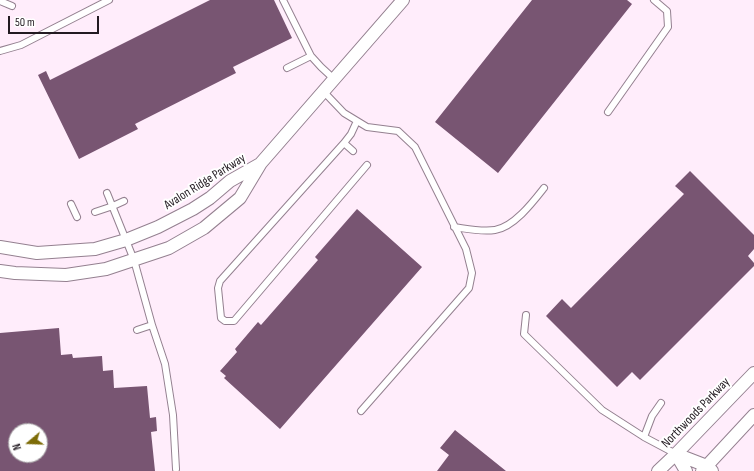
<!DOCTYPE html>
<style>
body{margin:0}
#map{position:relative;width:754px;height:471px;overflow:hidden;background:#fef9fd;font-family:"Sofia Sans Condensed",sans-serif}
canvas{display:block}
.north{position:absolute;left:8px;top:423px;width:40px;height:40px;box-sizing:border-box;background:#fff;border:1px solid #a7a3a6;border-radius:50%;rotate:251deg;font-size:11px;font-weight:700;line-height:16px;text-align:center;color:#221a21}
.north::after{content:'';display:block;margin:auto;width:14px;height:18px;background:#7d6c07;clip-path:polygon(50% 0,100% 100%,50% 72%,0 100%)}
.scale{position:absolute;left:8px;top:16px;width:91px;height:18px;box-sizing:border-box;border:2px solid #221a21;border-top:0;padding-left:5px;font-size:12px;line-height:14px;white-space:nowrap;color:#221a21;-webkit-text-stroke:3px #fff;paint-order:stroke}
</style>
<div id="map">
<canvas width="754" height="471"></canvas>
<div class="north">N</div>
<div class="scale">50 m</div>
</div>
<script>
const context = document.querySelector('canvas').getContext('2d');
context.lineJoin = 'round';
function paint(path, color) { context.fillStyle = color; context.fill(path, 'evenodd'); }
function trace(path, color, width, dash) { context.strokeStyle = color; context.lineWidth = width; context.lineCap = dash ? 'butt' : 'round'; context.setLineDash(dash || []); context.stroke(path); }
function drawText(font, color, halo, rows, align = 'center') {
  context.font = font + ' "Sofia Sans Condensed",sans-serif'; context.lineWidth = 4; context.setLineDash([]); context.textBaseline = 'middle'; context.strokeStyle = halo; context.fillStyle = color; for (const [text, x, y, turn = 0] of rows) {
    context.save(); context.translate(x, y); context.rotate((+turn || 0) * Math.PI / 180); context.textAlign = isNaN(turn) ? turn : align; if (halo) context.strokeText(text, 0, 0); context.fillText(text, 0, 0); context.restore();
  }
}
const built = new Path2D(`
 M0 0H754V471H0ZM16 431H40V455H16Z`);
const building = new Path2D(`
 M210 0H274L292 38 233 67 236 73 135 124 138 129 79 159 38 75 46 71 50 80Z
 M532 0H627L632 4 498 173 435 122Z
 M690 171 754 235V249L748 256 754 263V266L640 380 632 372 617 387 546 316 562 299 571 308 684 194 675 186Z
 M357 209 422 267 280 429 224 378 226 376 220 371 237 352 235 349 258 322 261 325 318 260 315 257Z
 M59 328 61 355 72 354 73 358 102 356 103 371 113 370 114 388 147 386 150 418 156 417 157 431 151 432 155 471H0V333ZM16 431H40V455H16Z
 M455 430 506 471H437L449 455 440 448Z`);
const lane = new Path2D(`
 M283 0 311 56 321 67 334 79
 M0 1 12 6
 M0 51 21 45 109 0
 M287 68 311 56
 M323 91 344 113 367 127 398 131 415 147 466 249 472 273 469 288 361 411
 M608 112 668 27 667 11 654 0
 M357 121 351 134 344 143 220 281 218 288 221 318 225 321H234L367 165
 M344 143 353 151
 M107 193 134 260 152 325 165 364 173 415 176 469
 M71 204 77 217
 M95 212 113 206 124 201
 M454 227C468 229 481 232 495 230 514 227 533 202 544 188
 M526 315 524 334 602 410 644 437 676 454
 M137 330 152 325
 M644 437 652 416 661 403`);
const street = new Path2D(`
 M0 247 37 253 95 249 126 240 158 227 193 209 210 198 230 181 260 164
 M0 271 15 273 66 275 106 269 169 248 204 228 240 198 261 163 403 0
 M676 454 707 466 712 471
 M676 454 686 471
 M658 471 676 454 754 373
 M702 471 754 415`);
const streetNames = [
 ["Avalon Ridge Parkway",205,182,-32],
 ["Northwoods Parkway",696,413,-46]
];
paint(built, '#ffedfb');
paint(building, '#785572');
trace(lane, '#948090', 8);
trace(street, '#948090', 14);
trace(lane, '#fff', 6);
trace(street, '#fff', 12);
drawText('13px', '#221a21', '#fff', streetNames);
</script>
